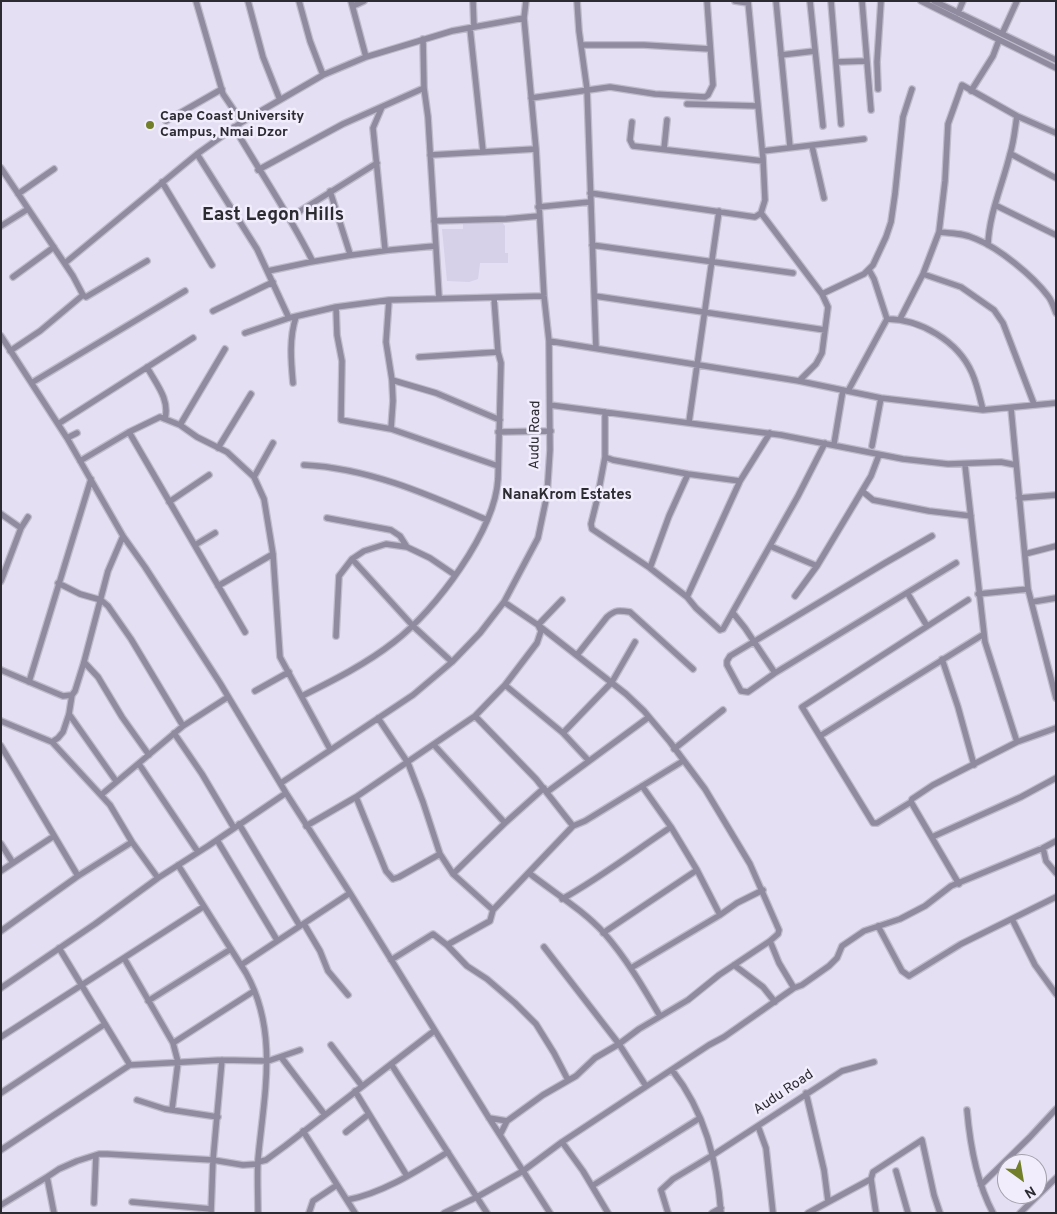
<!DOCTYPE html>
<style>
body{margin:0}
#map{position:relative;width:1057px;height:1214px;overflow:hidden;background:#e4dff2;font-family:Overpass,sans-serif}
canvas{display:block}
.frame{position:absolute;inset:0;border:2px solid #2d2b32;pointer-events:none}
.north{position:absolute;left:997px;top:1154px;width:50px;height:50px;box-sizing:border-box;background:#f1edfc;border:1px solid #a39fab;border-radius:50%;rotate:148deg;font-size:14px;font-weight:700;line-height:20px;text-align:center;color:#2d2b32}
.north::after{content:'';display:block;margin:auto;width:18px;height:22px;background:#737e2a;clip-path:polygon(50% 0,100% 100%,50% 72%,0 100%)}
</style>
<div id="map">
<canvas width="1057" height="1214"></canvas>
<div class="frame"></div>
<div class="north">N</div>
</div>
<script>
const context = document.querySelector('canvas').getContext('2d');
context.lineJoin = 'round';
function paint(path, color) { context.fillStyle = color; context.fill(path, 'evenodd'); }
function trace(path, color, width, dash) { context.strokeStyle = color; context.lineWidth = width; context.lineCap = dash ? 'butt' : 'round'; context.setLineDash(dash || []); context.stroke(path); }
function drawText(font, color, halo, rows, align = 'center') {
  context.font = font + ' Overpass,sans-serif'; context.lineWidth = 5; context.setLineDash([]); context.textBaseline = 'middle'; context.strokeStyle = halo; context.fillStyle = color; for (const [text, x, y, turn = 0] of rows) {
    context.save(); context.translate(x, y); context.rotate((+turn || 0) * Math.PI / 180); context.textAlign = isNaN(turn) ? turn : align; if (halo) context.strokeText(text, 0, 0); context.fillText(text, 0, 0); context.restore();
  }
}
const built = new Path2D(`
 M501 221 505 226V253H508V263H480L478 279 469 282 447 281 442 229H463V222Z`);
const minor = new Path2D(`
 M196 1 223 94 242 122
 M248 1 263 57 280 100
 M299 1 310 41 323 75
 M351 1 366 57
 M473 1 474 27
 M577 1 579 31 587 89 596 348
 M735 1 748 3
 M776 1 790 147
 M810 1 823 126
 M831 1 841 124
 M862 1 871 110
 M921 1 1056 68
 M934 1 1056 60
 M353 6 364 1
 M958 13 963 1
 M470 28 483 151
 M1002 34 1017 1
 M423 39 424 88 428 117 439 297
 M581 45H644L710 49
 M781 55 815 51
 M836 62 866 61
 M878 89 877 62 881 1
 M971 91 993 56 999 40
 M531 98 610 87 655 94 705 97 708 95 713 85 707 1
 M687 104 758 106
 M382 107 373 128 385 249
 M166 121 222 89
 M632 122 630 140 633 146 763 161
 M234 127C260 172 289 214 312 260
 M812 146 824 198
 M664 149 667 120
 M763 151 864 139
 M197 154 257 249 289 318 336 307 389 300 544 296
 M1011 154 1056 178
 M430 155 536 149
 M1 168 73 276 83 295
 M258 170 343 124 424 88
 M162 182 212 265
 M330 191 350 254
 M590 193 755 217 761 213 765 200 763 158 748 1
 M18 194 54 169
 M995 205 1056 235
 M538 207 590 202
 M761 213 822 294 828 307 822 353 816 364 799 381
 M289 218 377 163
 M434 221 506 219 539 216
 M1 226 28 209
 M939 232C951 233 964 233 976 239 999 248 1033 276 1048 296 1052 301 1054 308 1056 313
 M592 245 793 273
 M988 245C989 213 1003 184 1010 154 1014 142 1015 128 1017 116
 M65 263 197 154 242 122 323 75 366 57 452 31 524 18
 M268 271C324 258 378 250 435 246
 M923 274 961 287 994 310 1003 323 1034 404
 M13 277 54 247
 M822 294 864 274 873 265 886 237 891 222 895 194 903 117 912 89
 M595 296 825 330
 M389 300 386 342 392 380 393 401 391 429
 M336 307 337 335 342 361 341 420 391 429 498 466
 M213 311 273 282
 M887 319C920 319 958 341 972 373 977 384 980 398 983 410
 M900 319 923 274 939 232 945 181 948 124 962 85 1017 116 1056 133
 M245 333 289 318
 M1 336 67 438 123 536 145 567 220 683 286 793 350 893 489 1118 550 1213
 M549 341 799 381 881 398 983 410 1056 403
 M10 351 40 331 83 295 86 297 147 261
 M419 357 498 352
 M147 367C156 384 170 399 165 419
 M392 380 436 393 500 420
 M33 382 185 291
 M293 383C291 361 289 338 296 317
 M848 391 887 319 874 279 869 270
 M550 405 781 435 903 459 948 464 1001 462 1016 465
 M1011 408 1028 589 1056 698
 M605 412V457L597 500 591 524 592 529 650 568 687 597 696 608 720 630 723 629 798 496 825 443
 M689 422 719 211
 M58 424 193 338
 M180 425 225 349
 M129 432 245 632
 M498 432 551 431
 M67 438 77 433
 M834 444 843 390
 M872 446 881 398
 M218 448 251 394
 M605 457 613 460 688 474 740 481
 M80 461 129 432 160 417 180 425 197 437 227 452 254 477 264 499 273 554 280 657 330 749
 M304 465C369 468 429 495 487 520
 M965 465 985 642 1017 742
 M254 477 273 443
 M862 491 873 500 929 511 971 516
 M1019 498 1056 495
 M169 502 209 475
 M1 514 21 528
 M327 518 391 530 400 536 407 547
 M932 536 885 563 730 656 727 661V665L741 691 748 692 775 673 956 563
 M195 545 215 533
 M770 546 817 566
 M1025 554 1056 546
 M352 559 413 626 452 662
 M650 568 669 516 688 474
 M1 581 21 528 28 517
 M58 583 80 594 101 600 108 606 131 639 183 726
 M218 586 273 554
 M908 594 927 626
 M978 594 1028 589
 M795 596 817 566 871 476 879 455
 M687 597 740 481 770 433
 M562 600 538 625 626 694 644 711 670 742 705 789 750 864 779 930 778 934 770 941 719 975 688 1000 639 1029 619 1044 646 1086
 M1032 602 1056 598
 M733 613 745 628 775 673
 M336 636 339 576 352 559 364 551 386 544 407 547 430 558 455 575
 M577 655 607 617C615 610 619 610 630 612L693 669
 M942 659 958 707 974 765
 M84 662 98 677 122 717 149 755
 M1 670 63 696 72 695
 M29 682 91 479
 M505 685 563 733 589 761
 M255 691 289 672
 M302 696C334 680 366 664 394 642 435 611 495 531 498 479L501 363 498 352 494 298
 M69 714 116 781
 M475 716 536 779 573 826
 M378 718 408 763 423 802 440 854 453 874 493 910
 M1 721 52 742 110 805 132 842 158 878
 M174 733 202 774 234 828
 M563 733 612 682 635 642
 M820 736 984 634
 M52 742 58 738 63 732 69 714 72 695 75 691 84 662 108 571 123 536
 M434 745 505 823
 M1 746 78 876
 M674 749 723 710
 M139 764 198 852
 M281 783 413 695 452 662 480 633 504 602 538 538 547 495 550 450 549 341 544 296 536 149 524 18 526 1
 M642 786 671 827 697 870 720 915
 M547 792 649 717
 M101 795 183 726 228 697
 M356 797 386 871 393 879 399 877 440 854
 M911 802 877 823H873L802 707 968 600
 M239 824 300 926
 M306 826 356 797 475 716 505 685 537 643 541 631 538 625 504 602
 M932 837 1021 797 1056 778
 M217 840 277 940
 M1 844 13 863
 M1043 848 1046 861 1056 873
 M178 865 246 973C279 1032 264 1095 258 1159 257 1177 258 1195 258 1213
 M1 871 54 836
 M529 873C553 892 583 910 604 933 626 958 643 987 660 1016
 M453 874 505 823 544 788
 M959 884 911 802 912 799 933 785 1017 742 1056 728
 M562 899C600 878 635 851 671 827
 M1012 919 1035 965 1056 994
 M304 924 320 951 328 971 348 995
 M878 926 902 971 909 976 961 944 1056 897
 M1 931 78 876 132 842
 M603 933 697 870
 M770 941 779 963 794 988
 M447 945 490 921 493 910 573 826 585 821 683 761
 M59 948 130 1065
 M124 958 173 1043 178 1062 172 1110
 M391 960 433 934 447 945 467 966 487 979 515 1003 536 1024 554 1053 568 1080
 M241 965 350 893
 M734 965 763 987 775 1002
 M631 968 720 915 737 903 763 890
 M1 988 95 924 158 878 208 846 286 793
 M148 1001 231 949
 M1 1037 203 907
 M173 1043 254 991
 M331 1045 362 1086
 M281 1057 325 1115
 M391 1064 487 1213
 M672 1070C705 1112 717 1160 721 1213
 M355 1091 407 1176
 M1 1093 105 1024
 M806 1093 824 1170 828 1201
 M137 1100 165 1109 218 1117
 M967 1110C970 1145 976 1181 993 1213
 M489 1118 507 1121
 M758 1126 766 1148 773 1213
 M303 1131 355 1213
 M346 1132 369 1114
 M500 1135 507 1121 543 1095 576 1076 595 1058 619 1044 544 947
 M562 1142 583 1171 608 1213
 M1 1150 130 1065 222 1060 268 1061 300 1050
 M896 1171 908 1213
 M981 1185 1030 1137 1056 1109
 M592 1186 700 1118
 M347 1200C383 1193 417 1171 448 1152
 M132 1202 211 1209
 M94 1203 96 1155
 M1 1205 47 1177
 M54 1213 47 1177 59 1169 77 1161 99 1154H107L213 1160 243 1165 258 1164V1162L266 1160 285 1146 434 1031
 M211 1213 213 1160 222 1060
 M309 1213 313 1201 337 1185
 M444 1213 477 1197 523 1171 562 1142 709 1045 724 1037 794 988 802 985 829 966 837 958 842 946 864 931 900 919 925 906 951 886 1043 848 1056 841
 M668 1213 661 1190 673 1179 713 1155 842 1071 874 1062
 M712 1213 721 1208
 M808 1213 871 1179
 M876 1213 871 1179 873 1172 922 1140 934 1195 940 1213
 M1020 1213 1056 1178`);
const markers = [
 [150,125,5,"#737e2a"]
];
const poiNames = [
 ["Cape Coast University",160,117],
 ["Campus, Nmai Dzor",160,133]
];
const streetNames = [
 ["Audu Road",536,435,-89],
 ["Audu Road",784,1093,-34]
];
const neighbourhoodNames = [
 ["NanaKrom Estates",567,496]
];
const districtNames = [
 ["East Legon Hills",273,216]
];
paint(built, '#d6d0e9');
trace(minor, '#bfbbcc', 8);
trace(minor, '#908b9f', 5.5);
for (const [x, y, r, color] of markers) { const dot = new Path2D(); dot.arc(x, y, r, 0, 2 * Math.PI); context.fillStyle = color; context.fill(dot); trace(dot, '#f1edfc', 2); }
drawText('bold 14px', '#2d2b32', '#f1edfc', poiNames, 'left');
drawText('14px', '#2d2b32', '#f1edfc', streetNames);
drawText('bold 15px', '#2d2b32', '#f1edfc', neighbourhoodNames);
drawText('bold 19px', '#2d2b32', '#f1edfc', districtNames);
</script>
